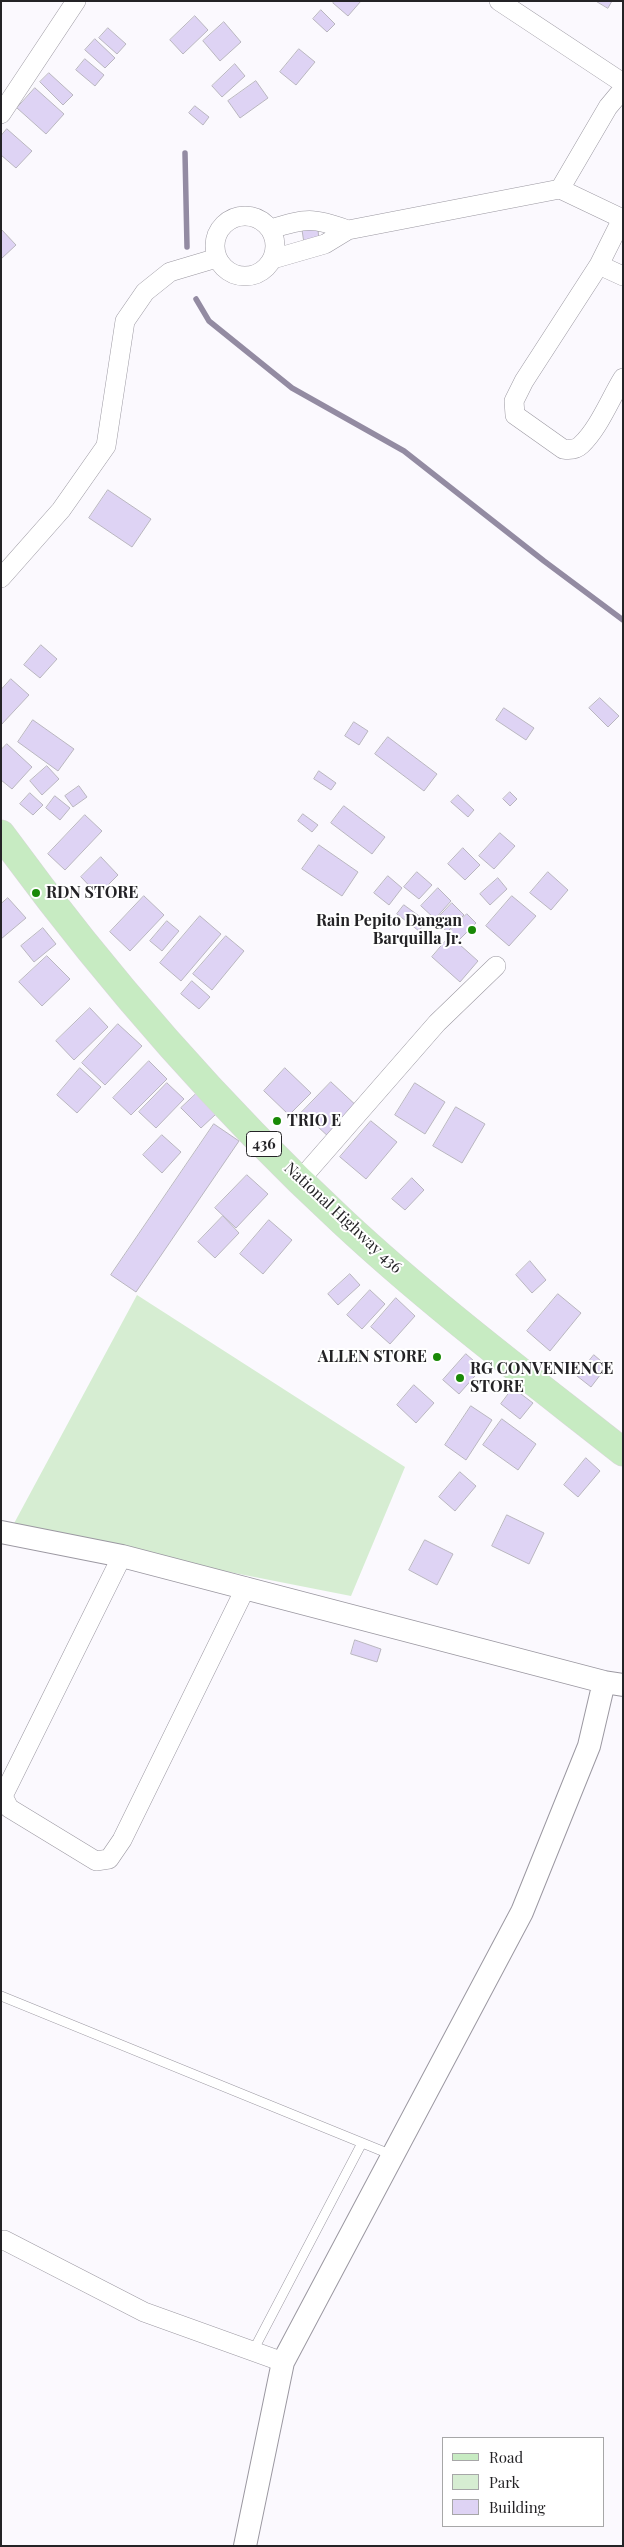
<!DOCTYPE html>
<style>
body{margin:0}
#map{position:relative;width:624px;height:2547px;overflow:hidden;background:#fbf9fe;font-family:"Playfair Display",serif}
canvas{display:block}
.frame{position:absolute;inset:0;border:2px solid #242326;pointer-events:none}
.legend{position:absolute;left:442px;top:2437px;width:162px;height:90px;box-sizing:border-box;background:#fff;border:1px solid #a7a7a8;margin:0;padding:6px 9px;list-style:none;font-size:15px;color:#242326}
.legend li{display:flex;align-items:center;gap:10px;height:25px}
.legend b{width:25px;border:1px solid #a7a7a8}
</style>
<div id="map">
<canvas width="624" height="2547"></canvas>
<div class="frame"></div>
<ul class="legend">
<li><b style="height:6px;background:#c7ebc2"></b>Road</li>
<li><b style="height:14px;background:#d6edd2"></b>Park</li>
<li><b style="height:14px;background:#ded3f4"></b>Building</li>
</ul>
</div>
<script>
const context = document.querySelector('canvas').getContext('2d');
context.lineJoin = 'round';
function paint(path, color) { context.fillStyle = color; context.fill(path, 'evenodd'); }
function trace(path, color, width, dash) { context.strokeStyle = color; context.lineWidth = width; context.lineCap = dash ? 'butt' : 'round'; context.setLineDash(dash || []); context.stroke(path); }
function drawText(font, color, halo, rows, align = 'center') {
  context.font = font + ' "Playfair Display",serif'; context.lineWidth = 4; context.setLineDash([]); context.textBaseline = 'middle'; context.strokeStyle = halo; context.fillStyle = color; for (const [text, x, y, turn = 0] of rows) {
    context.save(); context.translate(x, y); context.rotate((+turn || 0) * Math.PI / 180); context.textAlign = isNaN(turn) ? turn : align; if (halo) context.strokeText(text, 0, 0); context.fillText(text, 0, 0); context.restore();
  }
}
const green = new Path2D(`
 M137 1295 405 1467 351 1596 11 1529Z`);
const stream = new Path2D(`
 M185 153 187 247
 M196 299 209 321 292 388 404 451 544 561 623 620`);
const building = new Path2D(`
 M335 1H361L348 16 333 3Z
 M596 1H612L608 8Z
 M321 10 335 24 327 32 313 19Z
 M195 16 208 30 183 54 170 40Z
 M224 22 241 42 220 61 203 41Z
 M108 28 126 44 117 54 99 38Z
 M95 39 115 58 105 68 85 50Z
 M299 49 315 62 296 85 280 72Z
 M85 59 104 75 95 86 76 70Z
 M235 64 245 76 222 97 212 86Z
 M49 73 73 95 63 105 40 82Z
 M256 81 268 98 240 118 228 101Z
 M35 88 64 114 46 134 17 108Z
 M195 106 209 117 203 125 189 113Z
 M7 129 32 151 16 168 1 155V136Z
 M1 229 16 245 1 259Z
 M318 229 319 241 304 243 302 230Z
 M108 490 151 519 132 547 89 518Z
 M41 645 57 659 40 678 24 665Z
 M11 679 29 695 1 725V690Z
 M600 698 619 716 608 727 589 708Z
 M504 708 534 728 526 740 496 720Z
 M33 720 74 749 58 771 18 742Z
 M354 722 368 731 359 745 345 736Z
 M388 737 437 774 424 791 375 754Z
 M7 744 32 767 12 789 1 780V750Z
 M47 766 59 779 42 795 30 781Z
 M319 771 336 783 331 790 314 779Z
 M79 786 87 797 73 807 65 796Z
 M510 792 517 799 510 806 503 799Z
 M30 793 43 805 33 815 20 804Z
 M458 795 474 810 468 817 451 802Z
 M55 796 70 808 60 820 46 808Z
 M344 806 385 837 372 854 331 823Z
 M303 814 318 825 312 832 298 821Z
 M85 815 102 831 65 870 48 854Z
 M500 833 515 846 494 869 479 856Z
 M319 845 358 872 342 896 302 869Z
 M463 848 480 865 465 880 448 864Z
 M101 857 118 875 98 895 81 877Z
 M417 872 432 885 419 899 404 887Z
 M548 872 568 890 551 910 530 893Z
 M388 876 402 888 389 905 374 893Z
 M498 878 507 889 490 905 480 894Z
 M438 888 451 901 435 919 421 906Z
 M144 896 164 915 130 951 110 932Z
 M512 896 536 916 509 946 486 926Z
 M8 898 26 918 1 939V904Z
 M452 903 464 915 447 932 436 920Z
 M404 905 426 921 419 931 397 914Z
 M467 914 476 923 457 942 448 933Z
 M200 916 221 934 181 981 160 963Z
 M167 921 179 931 162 951 150 941Z
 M43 928 56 944 34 962 21 946Z
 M226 936 244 951 212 990 193 974Z
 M450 936 478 961 460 982 432 957Z
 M47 956 70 979 42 1006 19 982Z
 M192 981 210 997 199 1009 181 994Z
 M90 1008 108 1027 74 1060 56 1041Z
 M118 1024 142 1046 105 1085 82 1063Z
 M149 1061 167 1079 131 1115 113 1098Z
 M80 1068 101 1087 77 1113 57 1095Z
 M285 1068 311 1093 289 1115 264 1091Z
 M331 1082 360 1109 331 1139 302 1112Z
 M167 1083 184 1099 156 1128 139 1112Z
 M415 1083 445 1102 425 1134 395 1115Z
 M196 1094 216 1114 201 1128 181 1108Z
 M456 1107 485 1124 462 1163 433 1146Z
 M371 1121 397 1142 366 1179 340 1157Z
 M214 1124 239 1141 136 1292 111 1275Z
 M162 1135 181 1152 162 1173 143 1155Z
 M247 1175 268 1194 236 1228 215 1208Z
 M412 1178 424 1190 405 1210 392 1199Z
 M223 1216 239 1233 215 1258 198 1242Z
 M269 1220 292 1240 263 1274 240 1254Z
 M530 1261 546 1280 532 1293 516 1275Z
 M350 1274 360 1285 338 1305 328 1294Z
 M370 1290 385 1304 362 1329 347 1315Z
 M558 1294 581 1313 550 1351 527 1331Z
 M396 1298 415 1316 390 1344 371 1327Z
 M466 1354 482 1368 459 1394 443 1380Z
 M594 1355 607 1366 591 1387 577 1376Z
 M414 1385 434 1403 416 1423 397 1405Z
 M513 1388 533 1403 520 1419 501 1404Z
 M471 1406 492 1420 466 1460 445 1445Z
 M502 1419 536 1444 518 1470 483 1445Z
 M586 1458 600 1471 578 1497 564 1485Z
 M460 1472 476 1486 455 1511 439 1497Z
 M507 1515 544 1533 529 1564 492 1546Z
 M425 1540 453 1554 437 1585 409 1570Z
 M355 1640 381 1649 377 1662 351 1654Z`);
const service = new Path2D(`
 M1 1996 392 2155
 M253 2351 362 2143`);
const minor = new Path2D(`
 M499 1 623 83
 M1 114 76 1
 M560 189 608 107 623 89
 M215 246a30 30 0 1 1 60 0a30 30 0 1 1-60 0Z
 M622 219 599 265 524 381 514 401 515 415 563 449C570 450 576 450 581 445 599 428 610 399 623 378
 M271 229C306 218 313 217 348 230
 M273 259 325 244 348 230 560 189 623 219
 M599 265 623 276
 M1 578 61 510 106 446 125 321 145 292 170 272 217 258
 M300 1180 437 1023 496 966
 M122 1556 3 1796 9 1808 96 1861 109 1859 122 1840 246 1587
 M1 2241 4 2240 144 2312 283 2362`);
const tertiary = new Path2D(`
 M1 1532 122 1556 604 1682 623 1685
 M245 2546 283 2362 522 1912 589 1746 604 1682`);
const primary = new Path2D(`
 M1 834C103 974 216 1104 343 1222 431 1304 528 1377 623 1452`);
const markers = [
 [36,893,5,"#198907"],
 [472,930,5,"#198907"],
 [277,1121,5,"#198907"],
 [437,1357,5,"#198907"],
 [460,1378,5,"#198907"]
];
const shields = [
 [264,1144,35]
];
const shieldNames = [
 ["436",264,1144]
];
const poiNames = [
 ["RDN STORE",46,893],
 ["Rain Pepito Dangan",462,921,"right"],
 ["Barquilla Jr.",462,939,"right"],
 ["TRIO E",287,1121],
 ["ALLEN STORE",427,1357,"right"],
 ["RG CONVENIENCE",470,1369],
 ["STORE",470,1387]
];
const streetNames = [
 ["National Highway 436",343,1218,43]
];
paint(green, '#d6edd2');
trace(stream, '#938ba2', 5.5);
paint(building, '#ded3f4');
trace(building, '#b9b6bf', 1);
trace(service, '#9b98a1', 10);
trace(minor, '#9b98a1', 20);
trace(tertiary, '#9b98a1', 24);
trace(primary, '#d8d7d8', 29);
trace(service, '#fff', 9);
trace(minor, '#fff', 19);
trace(tertiary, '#fff', 22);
trace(primary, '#c7ebc2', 28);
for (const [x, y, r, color] of markers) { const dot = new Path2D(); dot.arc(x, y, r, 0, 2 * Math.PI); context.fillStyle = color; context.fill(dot); trace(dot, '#fff', 2); }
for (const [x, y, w] of shields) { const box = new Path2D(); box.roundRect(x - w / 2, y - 12.5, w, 25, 4); context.fillStyle = '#fff'; context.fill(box); trace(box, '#242326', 1); }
drawText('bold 15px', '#242326', null, shieldNames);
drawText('bold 16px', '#242326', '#fff', poiNames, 'left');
drawText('16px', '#242326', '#fff', streetNames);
</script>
